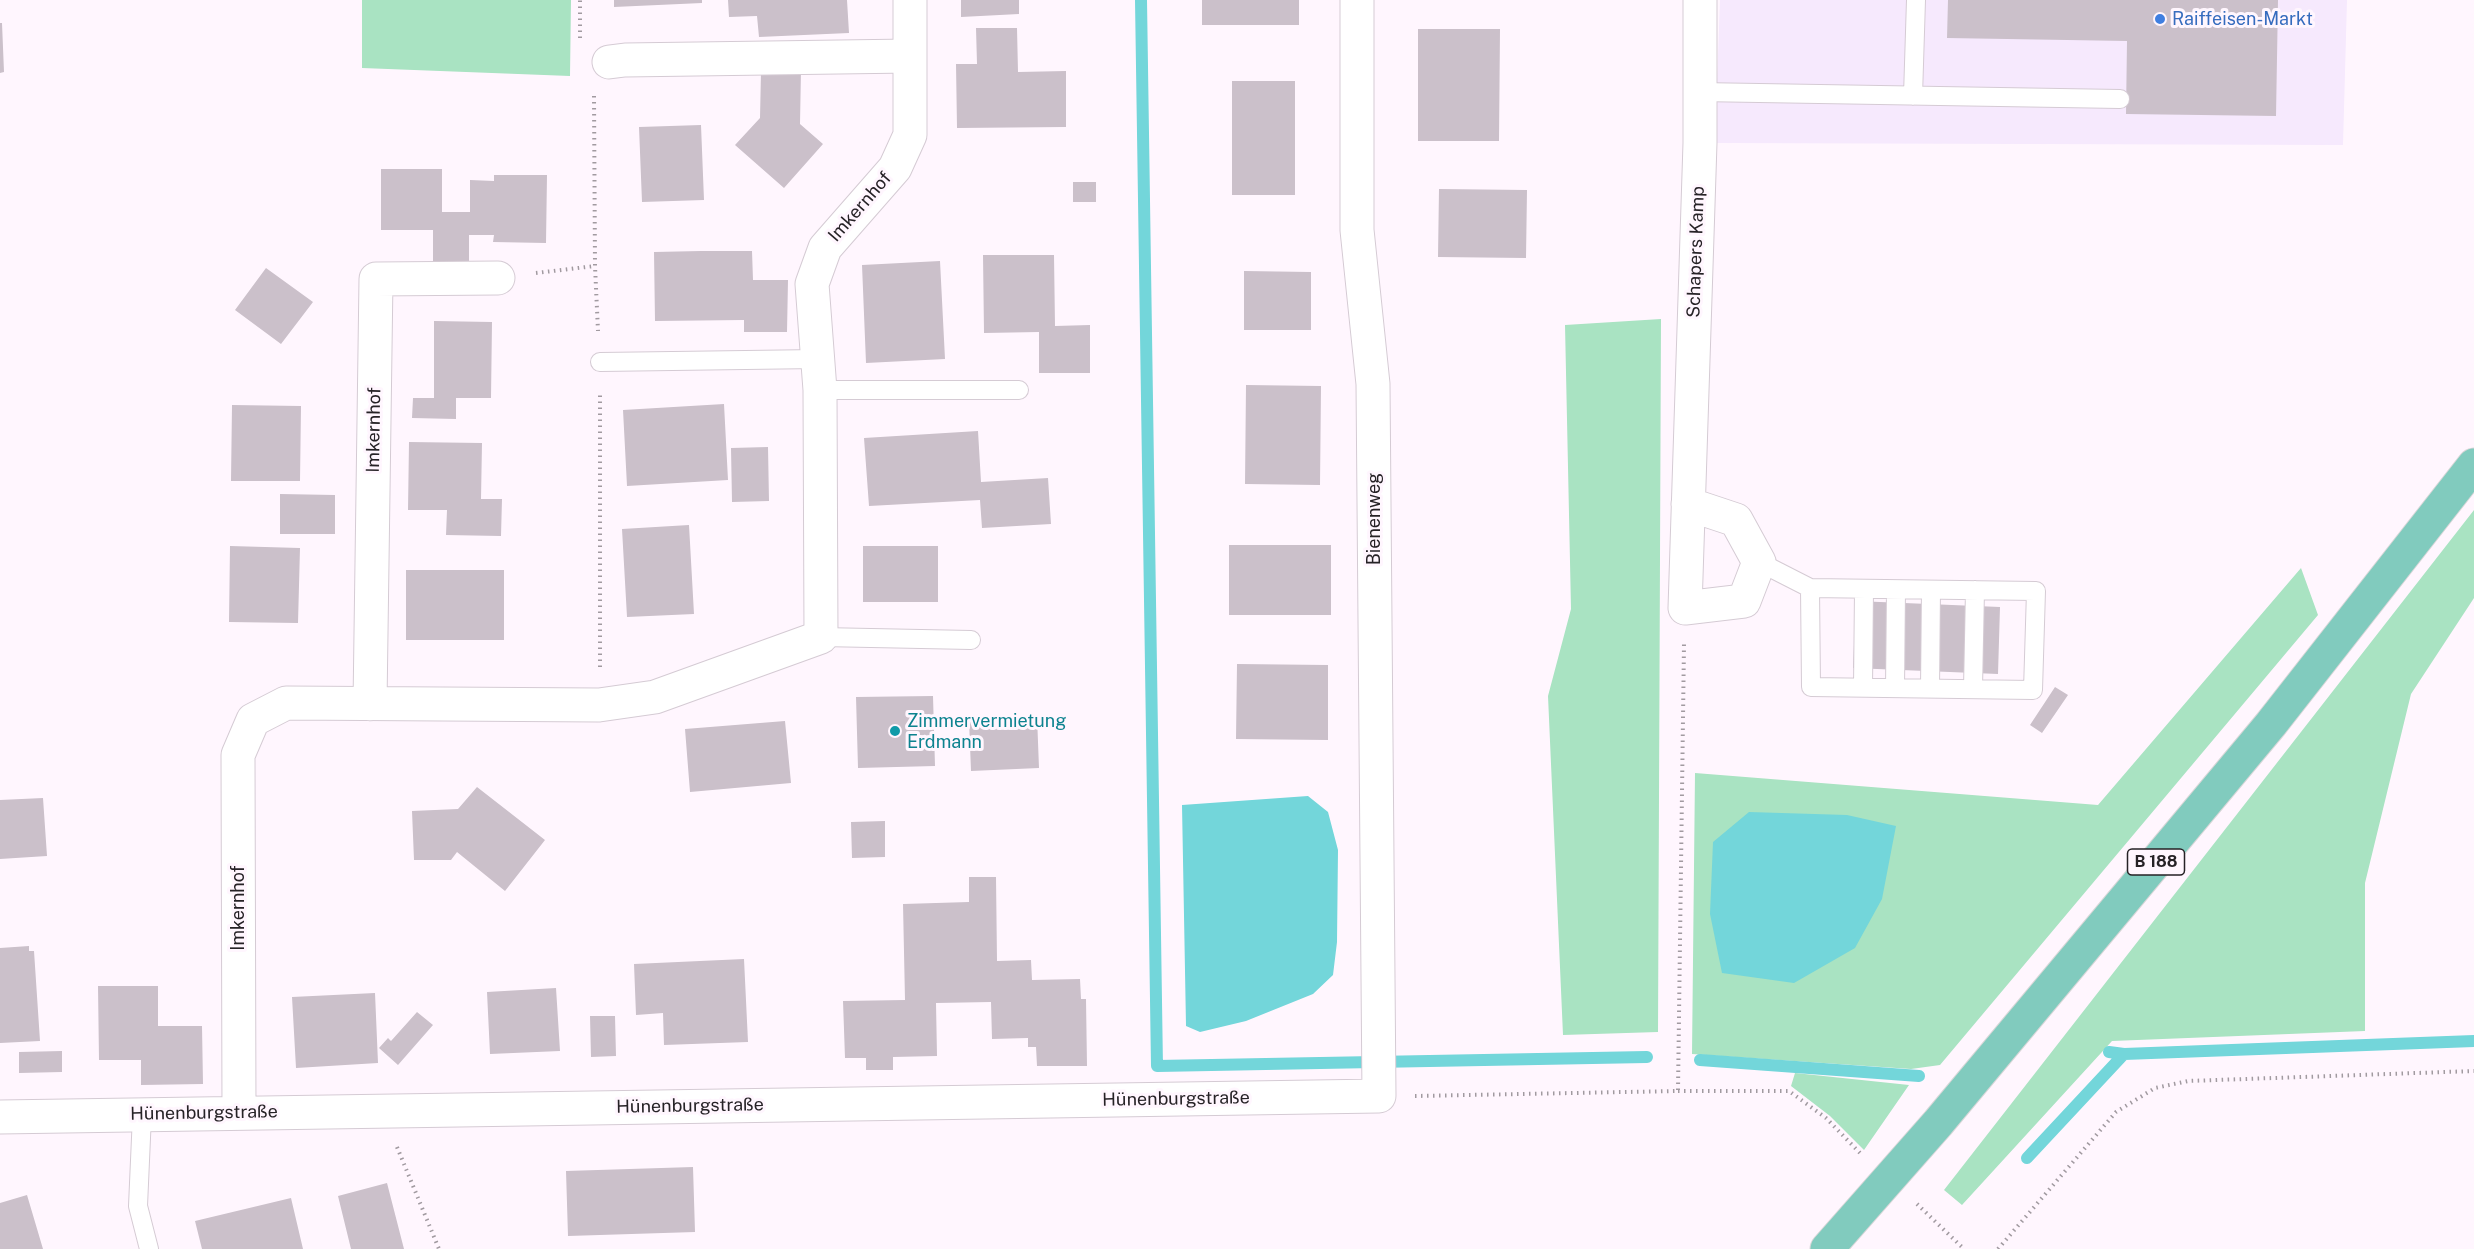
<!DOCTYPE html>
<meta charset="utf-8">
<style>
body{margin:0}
canvas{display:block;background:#fff6fe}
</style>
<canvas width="2474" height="1249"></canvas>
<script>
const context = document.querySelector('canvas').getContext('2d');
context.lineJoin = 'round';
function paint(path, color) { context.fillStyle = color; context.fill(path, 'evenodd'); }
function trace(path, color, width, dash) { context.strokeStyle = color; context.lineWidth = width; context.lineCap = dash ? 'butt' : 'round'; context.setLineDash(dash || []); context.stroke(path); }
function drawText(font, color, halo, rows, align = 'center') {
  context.font = font + ' "Public Sans",sans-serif'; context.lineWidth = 6; context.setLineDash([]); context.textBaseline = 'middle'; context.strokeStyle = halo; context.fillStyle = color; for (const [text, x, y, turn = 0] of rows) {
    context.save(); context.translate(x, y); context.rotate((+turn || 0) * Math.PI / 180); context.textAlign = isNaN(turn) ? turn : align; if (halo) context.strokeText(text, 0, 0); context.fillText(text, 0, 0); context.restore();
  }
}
const commercial = new Path2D(`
 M1720 0H2347L2343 145 1715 143Z`);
const green = new Path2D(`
 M362 0H571L570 76 362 68Z
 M1661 319 1658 1032 1563 1035 1548 696 1571 609 1565 325Z
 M2474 510V598L2411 694 2365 883V1031L2112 1041 1962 1205 1944 1190Z
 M2301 568 2318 615 1940 1065 1911 1069 1692 1054 1695 773 2098 805Z
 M1795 1073 1909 1085 1864 1150 1830 1116 1791 1086Z`);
const water = new Path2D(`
 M1308 796 1328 812 1338 850 1337 942 1333 975 1313 994 1246 1021 1200 1032 1186 1026 1182 805Z
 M1749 812 1847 815 1896 826 1882 899 1855 948 1794 983 1722 973 1710 914 1713 842Z`);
const stream = new Path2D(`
 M1141 0 1157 1066 1647 1057
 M2109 1052 2124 1054 2474 1041
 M1700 1060 1919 1076
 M2027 1158 2124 1054`);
const building = new Path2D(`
 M614 0H702V3L614 7Z
 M728 0H847L849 33 759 37 757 16 729 17Z
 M961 0H1019V14L961 17Z
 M1202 0H1299V25H1202Z
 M1948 0H2278L2276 116 2126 114 2127 41 1947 38Z
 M0 23H2L4 72 0 73Z
 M976 28H1017L1018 72 1066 71V127L957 128 956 64H977Z
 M1418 29H1500L1499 141H1418Z
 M801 69 800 124 823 144 784 188 735 145 760 118 761 71Z
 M1232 81H1295V195H1232Z
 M701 125 704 200 642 202 639 127Z
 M381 169H442V212H470V180L494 181V175H547L546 243 493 242 494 235H469V266H433V230H381Z
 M1073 182H1096V202H1073Z
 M1439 189 1527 190 1526 258 1438 257Z
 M701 251H752L753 280H788L787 332H744V320L655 321 654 252Z
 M983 255H1054L1055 326 1090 325V373H1039V332L984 333Z
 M940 261 945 359 866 363 862 265Z
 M266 268 313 302 281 344 235 310Z
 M1244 271 1311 272V330H1244Z
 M434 321 492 322 491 398H456V419L412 418 413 398H434Z
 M1246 385 1321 386 1320 485 1245 484Z
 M724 404 728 480 627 486 623 410Z
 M232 405 301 406 300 481H231Z
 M978 431 981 482 1048 478 1051 524 982 528 980 500 869 506 864 438Z
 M409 442 482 443 481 499H502L501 536 446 535 447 510H408Z
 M768 447 769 501 732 502 731 448Z
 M280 494 335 495V534H280Z
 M689 525 694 614 627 617 622 529Z
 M1229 545H1331V615H1229Z
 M230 546 300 548 298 623 229 622Z
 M863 546H938V602H863Z
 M406 570H504V640H406Z
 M1856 601 2000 607 1998 674 1853 668Z
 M1237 664 1328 665V740L1236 739Z
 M2055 687 2068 695 2042 733 2030 725Z
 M933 696 935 766 858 768 856 697Z
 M1037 716 1039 768 971 771 969 720Z
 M785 721 791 783 690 792 685 729Z
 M477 787 545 840 505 891 457 852 451 860H414L412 811 458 809Z
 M43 798 47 856 0 859V800Z
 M885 821V857L852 858 851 822Z
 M969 877H996L997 961 1031 960 1032 980 1080 979 1081 999H1086L1087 1066H1037L1036 1047H1028V1038L992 1039 991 1002 936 1003 937 1056 893 1057V1070H866V1058H845L843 1001 905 1000 903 904 969 902Z
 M29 946V951H34L40 1041 0 1043V948Z
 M744 959 748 1042 664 1045 663 1013 636 1015 634 964Z
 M98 986H158V1026H202L203 1084 141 1085V1060H99Z
 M556 988 560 1051 490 1054 487 992Z
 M375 993 378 1063 296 1068 292 997Z
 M417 1012 433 1025 398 1065 379 1048 388 1038 391 1041Z
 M590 1016H615L616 1056 591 1057Z
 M62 1051V1072L19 1073V1052Z
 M693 1167 695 1232 568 1236 566 1171Z
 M387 1183 404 1249H351L338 1196Z
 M27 1195 43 1249H0V1203Z
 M291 1198 303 1249H202L195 1221Z`);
const path = new Path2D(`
 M580 38V0
 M594 96 595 266 598 331
 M536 273 595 266
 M600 667V392
 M1678 1091H1789L1826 1118 1860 1153
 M1415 1096 1678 1091 1684 644
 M397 1147 439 1249
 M1917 1204 1964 1249
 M1998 1249 2116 1112 2155 1088 2188 1081 2474 1071`);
const service = new Path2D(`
 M1699 92 2120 99
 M1913 96 1916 0
 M600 362 818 359
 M820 390H1019
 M1759 562 1810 588 2036 591 2033 690 1811 687 1810 588
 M821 637 971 640
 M1863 687 1864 590
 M1895 688 1896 590
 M1930 688 1931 590
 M1973 688 1975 590
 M142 1115 138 1206 149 1249`);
const minor = new Path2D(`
 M609 62 625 60 910 56V0
 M1688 504 1736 520 1759 562 1744 601 1685 608 1700 143V0
 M370 704 376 279 498 278
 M239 1113 238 755 253 720 286 703 599 705 655 697 821 637 820 390 812 284 825 248 895 168 910 135V56
 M0 1117 1379 1096 1373 384 1357 230V0`);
const primary = new Path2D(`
 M1827 1249 1938 1123 2271 724 2474 465`);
const markers = [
 [2160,19,6,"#3f7fe0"],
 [895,731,6,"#0f9aa8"]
];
const shields = [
 [2156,862,57]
];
const shieldNames = [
 ["B 188",2156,862]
];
const shopNames = [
 ["Raiffeisen-Markt",2172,19]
];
const streetNames = [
 ["Imkernhof",860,207,-49],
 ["Schapers Kamp",1696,252,-88],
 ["Imkernhof",374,430,-89],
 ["Bienenweg",1374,519,-90],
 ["Imkernhof",238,908,-90],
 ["Hünenburgstraße",1176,1099,-1],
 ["Hünenburgstraße",690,1106,-1],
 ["Hünenburgstraße",204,1113,-1]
];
const cultureNames = [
 ["Zimmervermietung",907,721],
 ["Erdmann",907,742]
];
paint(commercial, '#f6e9fd');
paint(green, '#a9e3c2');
paint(water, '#73d6da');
trace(stream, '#73d6da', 12);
paint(building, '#cbc0ca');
trace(service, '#d5cbd4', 20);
trace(minor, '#d5cbd4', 35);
trace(primary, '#d8d7d8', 35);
trace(path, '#a19aa0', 4, [1.5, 4.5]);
trace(service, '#fff', 18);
trace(minor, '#fff', 33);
trace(primary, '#81cbbe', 33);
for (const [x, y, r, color] of markers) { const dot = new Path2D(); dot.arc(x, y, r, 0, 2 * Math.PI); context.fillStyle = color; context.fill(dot); trace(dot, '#fff6fe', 2); }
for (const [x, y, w] of shields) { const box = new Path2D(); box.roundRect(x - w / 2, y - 13, w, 26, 4.5); context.fillStyle = '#fff6fe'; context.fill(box); trace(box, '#262226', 1.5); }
drawText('bold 16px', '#262226', null, shieldNames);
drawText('18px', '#366cbe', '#fff6fe', shopNames, 'left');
drawText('18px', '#262226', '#fff6fe', streetNames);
drawText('18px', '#0d838f', '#fff6fe', cultureNames, 'left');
</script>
